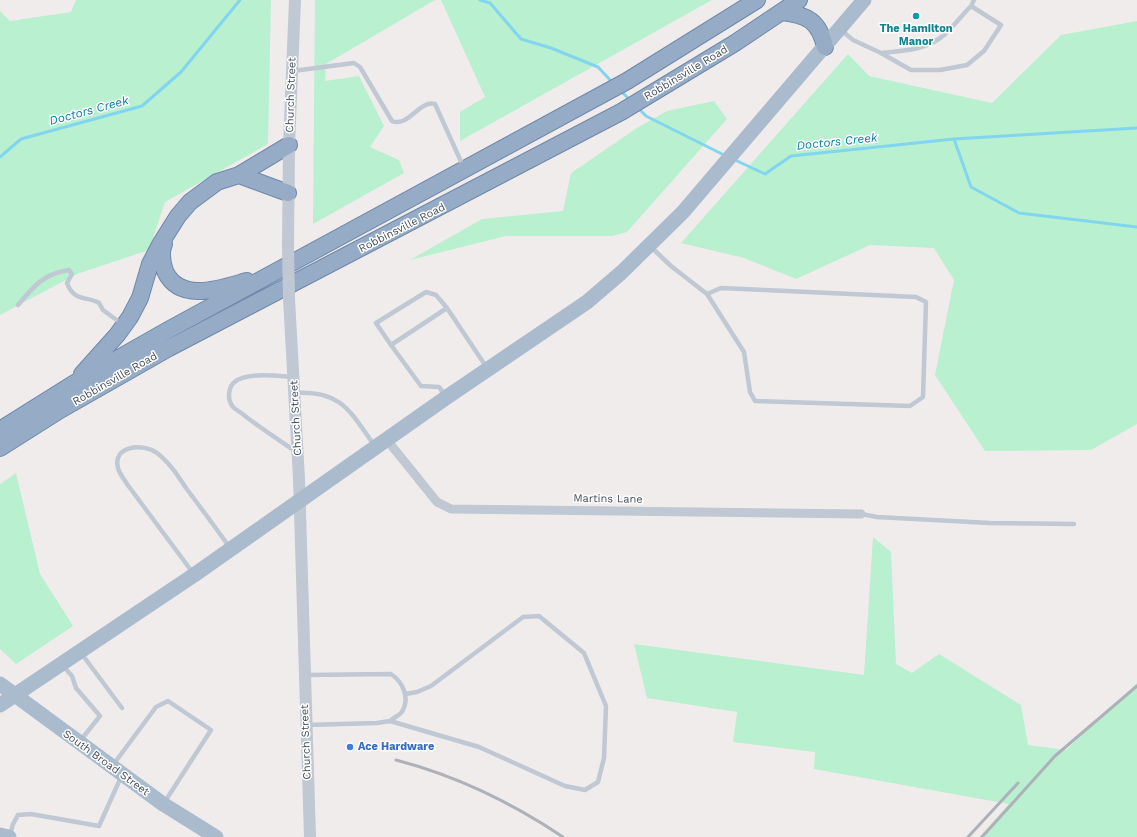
<!DOCTYPE html>
<style>
body{margin:0}
canvas{display:block;background:#f0ecec}
</style>
<canvas width="1137" height="837"></canvas>
<script>
const context = document.querySelector('canvas').getContext('2d');
context.lineJoin = 'round';
function paint(path, color) { context.fillStyle = color; context.fill(path, 'evenodd'); }
function trace(path, color, width, dash) { context.strokeStyle = color; context.lineWidth = width; context.lineCap = dash ? 'butt' : 'round'; context.setLineDash(dash || []); context.stroke(path); }
function drawText(font, color, halo, rows, align = 'center') {
  context.font = font + ' "Work Sans",sans-serif'; context.lineWidth = 3; context.setLineDash([]); context.textBaseline = 'middle'; context.strokeStyle = halo; context.fillStyle = color; for (const [text, x, y, turn = 0] of rows) {
    context.save(); context.translate(x, y); context.rotate((+turn || 0) * Math.PI / 180); context.textAlign = isNaN(turn) ? turn : align; if (halo) context.strokeText(text, 0, 0); context.fillText(text, 0, 0); context.restore();
  }
}
const green = new Path2D(`
 M76 0H271L268 144 165 202 149 250 77 274 0 315V11L10 21 71 12Z
 M315 0H435L326 64 325 81 359 76 384 126 370 147 399 160 404 173 313 224Z
 M441 0H712L460 141V112L485 97Z
 M1137 21V424L1091 450 985 451 935 375 954 280 934 248 870 245 796 279 744 258 681 243 848 54 869 76 992 103 1061 35Z
 M714 101 727 119 627 232 612 236H506L410 260 482 219 563 211 571 173 637 128 667 111Z
 M16 473 40 574 73 626 16 664 0 649V484Z
 M873 537 891 552 896 664 912 673 939 654 1021 705 1028 745 1066 750 1137 683V837H979L1009 804 814 769 815 752 733 742 737 712 647 698 634 644 864 675Z`);
const stream = new Path2D(`
 M480 0 490 3 521 39 551 48 598 67 613 83
 M621 91 631 101
 M638 108 646 116 726 156
 M954 139 971 187 1019 213 1137 227
 M0 157 21 139 142 106 181 72 240 0
 M735 160 765 174 791 156 954 139 1137 128`);
const service = new Path2D(`
 M841 30 853 40 881 53 911 70H940L967 65 984 51 1001 25 971 6 974 0
 M881 53C902 51 927 50 944 35 954 26 962 15 971 6
 M293 71 354 63 360 67 392 121C408 128 419 100 435 104L463 166
 M651 247 671 266 707 294 744 352 750 392 755 401 910 406 923 397 926 302 916 297 721 288 707 294
 M18 305C34 286 43 274 69 270L72 274 67 283C74 302 87 296 99 303L103 310 122 324
 M391 345 376 323 426 292 436 295 447 308
 M292 377C278 376 235 370 230 389 228 396 229 402 233 407 236 410 242 413 245 416 262 429 279 440 296 452
 M295 393C341 390 350 411 374 445
 M446 396 439 387 421 386 391 345 447 308 487 368
 M861 514 877 517 990 523 1074 524
 M193 573 127 484C124 479 119 473 118 468 112 445 144 443 157 453 169 462 178 476 186 488 201 508 216 528 230 548
 M81 653 122 708
 M63 666 72 676 76 688 100 716 80 741
 M306 675 391 674C403 682 411 699 401 713 398 716 393 718 390 721
 M306 725 377 723 390 721 479 747 565 786 585 790 598 782 604 758 606 706 584 653 539 616 523 617 431 686 417 692 405 694
 M113 765 156 707 168 701 211 730 164 803
 M10 835 13 824 18 815 31 814 99 826 121 777`);
const minor = new Path2D(`
 M387 440 437 502 451 509 861 514`);
const tertiary = new Path2D(`
 M288 246 289 145 295 0
 M289 299 299 479 310 837`);
const primary = new Path2D(`
 M0 684 163 804 216 837
 M0 705 194 575 447 397 587 302 622 272 683 212 864 0
 M0 835 9 837`);
const trunk = new Path2D(`
 M782 12C808 15 819 21 825 47
 M239 175 288 193
 M164 244C160 253 162 262 165 271 180 304 222 288 247 281
 M82 374 117 335 130 317 140 298 150 264 161 243 178 216 190 202 217 182 239 175 289 145
 M0 430 73 384 170 329 627 81 757 0
 M0 448 60 410 169 348 621 112 735 43 799 0`);
const rail = new Path2D(`
 M396 760C457 776 511 802 563 837
 M968 837 1018 783
 M982 837 1055 756 1137 686`);
const tertiaryBridge = new Path2D(`
 M288 246 289 299`);
const markers = [
 [916,16,4,"#0f9aa8"],
 [350,747,4,"#3f7fe0"]
];
const cultureNames = [
 ["The Hamilton",916,29],
 ["Manor",916,42]
];
const streetNames = [
 ["Robbinsville Road",686,73,-31],
 ["Church Street",291,95,-88],
 ["Robbinsville Road",402,228,-27],
 ["Robbinsville Road",115,379,-30],
 ["Church Street",296,418,-93],
 ["Martins Lane",608,499,1],
 ["Church Street",306,742,-92],
 ["South Broad Street",106,763,36]
];
const shopNames = [
 ["Ace Hardware",358,747]
];
const waterNames = [
 ["Doctors Creek",89,111,-15],
 ["Doctors Creek",837,142,-6]
];
paint(green, '#b8f0d0');
trace(stream, '#82d5ef', 3);
trace(trunk, '#6d88aa', 18);
trace(service, '#bfc8d3', 4.5);
trace(minor, '#bfc8d3', 9);
trace(tertiary, '#bfc8d3', 12);
trace(primary, '#aabbcd', 15);
trace(trunk, '#96acc6', 16);
trace(rail, '#aeb1b8', 3);
trace(tertiaryBridge, '#bfc8d3', 12);
for (const [x, y, r, color] of markers) { const dot = new Path2D(); dot.arc(x, y, r, 0, 2 * Math.PI); context.fillStyle = color; context.fill(dot); trace(dot, '#fff', 1.5); }
drawText('bold 11px', '#0d838f', '#fff', cultureNames);
drawText('11px', '#444f5b', '#fff', streetNames);
drawText('bold 11px', '#366cbe', '#fff', shopNames, 'left');
drawText('italic 12px', '#077da4', '#fff', waterNames);
</script>
